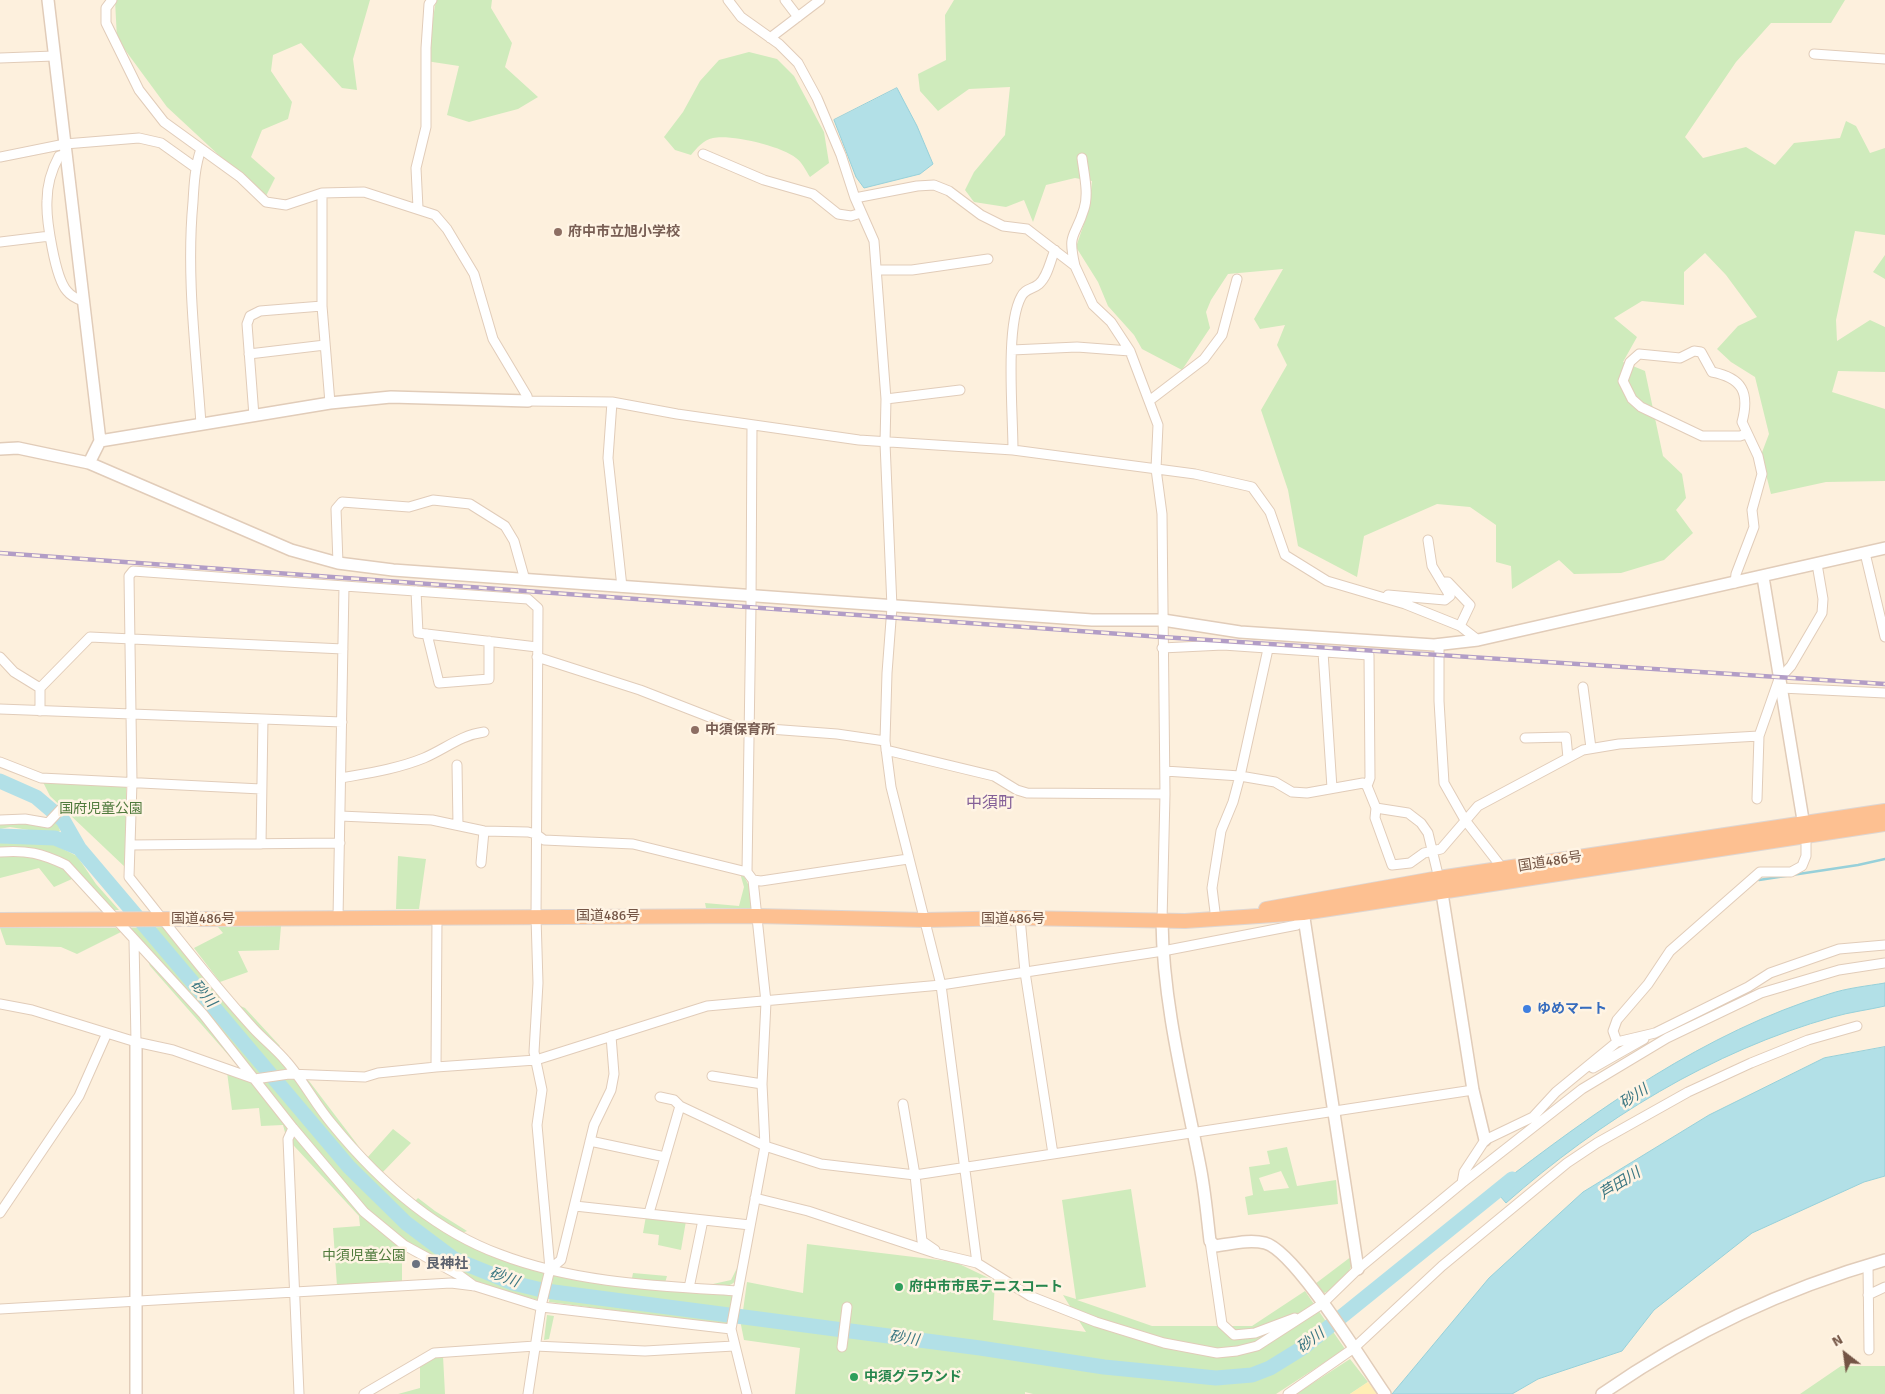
<!DOCTYPE html>
<meta charset="utf-8">
<style>
body{margin:0}
#map{position:relative;width:1885px;height:1394px;overflow:hidden;background:#fdf0dd;font-family:Signika,sans-serif}
canvas{display:block}
.north{position:absolute;left:1820px;top:1329px;width:50px;height:50px;-webkit-text-stroke:4px #fff4e4;paint-order:stroke;rotate:330deg;font-size:14px;font-weight:700;line-height:20px;text-align:center;color:#745545}
.north::after{content:'';display:block;margin:auto;width:18px;height:22px;background:#745545;clip-path:polygon(50% 0,100% 100%,50% 72%,0 100%)}
</style>
<div id="map">
<canvas width="1885" height="1394"></canvas>
<div class="north">N</div>
</div>
<script>
const context = document.querySelector('canvas').getContext('2d');
context.lineJoin = 'round';
function paint(path, color) { context.fillStyle = color; context.fill(path, 'evenodd'); }
function trace(path, color, width, dash) { context.strokeStyle = color; context.lineWidth = width; context.lineCap = dash ? 'butt' : 'round'; context.setLineDash(dash || []); context.stroke(path); }
function drawText(font, color, halo, rows, align = 'center') {
  context.font = font + ' Signika,"Noto Sans JP",sans-serif'; context.lineWidth = 5; context.setLineDash([]); context.textBaseline = 'middle'; context.strokeStyle = halo; context.fillStyle = color; for (const [text, x, y, turn = 0] of rows) {
    context.save(); context.translate(x, y); context.rotate((+turn || 0) * Math.PI / 180); context.textAlign = isNaN(turn) ? turn : align; if (halo) context.strokeText(text, 0, 0); context.fillText(text, 0, 0); context.restore();
  }
}
const green = new Path2D(`
 M115 0H370L353 59 357 90 342 88 301 43 273 55 271 71 292 102 288 119 262 130 251 157 275 178 265 198 167 107 117 39Z
 M436 0H492L491 8 512 43 505 67 538 97 518 109 469 122 447 115 459 66 426 61Z
 M954 0H1845L1831 23H1771L1736 62 1685 137 1703 158 1746 147 1775 165 1794 143 1840 138 1846 121 1856 126 1870 153 1885 148V235L1855 231 1836 320 1837 341 1870 320 1885 327V372L1838 371 1832 392 1885 409V481L1826 482 1771 494 1761 455 1769 434 1755 377 1731 362 1717 349 1738 326 1757 317 1726 275 1705 253 1684 272V305L1642 301 1614 318 1637 337 1623 362 1645 371 1663 456 1682 474 1686 498 1676 510 1693 533 1664 560 1621 573 1574 574 1559 560 1512 589 1511 566 1496 562V525L1470 507 1437 504 1364 536 1357 577 1298 546 1288 490 1261 410 1287 365 1277 345 1285 325 1260 329 1254 319 1283 269 1228 274 1211 300 1206 312 1210 328 1182 370 1142 349 1134 335 1108 306 1098 282 1076 247 1089 209 1092 181 1075 178 1046 185 1033 222 1024 200 1006 207 974 202 965 190 974 172 1005 135 1010 87 969 89 938 111 920 91 918 74 946 60 945 15Z
 M749 52 777 59 794 76 824 132 829 163 810 177C806 171 802 162 796 158 782 146 730 134 713 138 703 140 697 148 691 155L675 150 664 137 683 112 700 81 719 60Z
 M1885 255V279L1873 272Z
 M43 782 126 785V868L50 796Z
 M57 820 60 831 54 834 10 827 0 829V823Z
 M0 840 49 842 77 856 96 884 119 910H103L72 879 54 887 39 868 0 878Z
 M398 856 426 859 419 909H396Z
 M740 873 743 874 750 888 752 908H706L705 903 739 906 744 887Z
 M281 926 279 950 238 951 248 972 220 982 194 948 223 933 218 927Z
 M166 927 287 1067 283 1071 255 1075 125 928Z
 M0 928H116L121 932 77 954 61 947 6 945Z
 M146 956 201 1015 245 1070 238 1066 150 966Z
 M238 1005 245 1008 280 1046 277 1048 256 1028Z
 M227 1072 246 1077H295L364 1166 424 1219 498 1258 545 1270 538 1300 459 1280 402 1249V1281L337 1286 333 1228 360 1226 359 1216 295 1147 286 1136 283 1125 261 1126 259 1108 232 1110Z
 M302 1077 309 1081 360 1148 334 1121Z
 M393 1129 411 1143 381 1174 367 1158Z
 M1287 1147 1297 1186 1336 1180 1338 1204 1248 1215 1245 1197 1253 1195 1249 1167 1270 1164 1267 1151ZM1281 1171 1289 1188 1264 1191 1259 1178Z
 M1131 1189 1146 1287 1077 1300 1152 1326H1252L1305 1291 1345 1349 1276 1394H1033L1025 1392V1394H795L800 1348 744 1340 741 1325 747 1282 803 1293 807 1244 955 1262 995 1281 993 1320 1086 1332 1063 1295 1076 1299 1062 1200Z
 M418 1198 435 1211 467 1231 462 1233 431 1215 414 1202Z
 M646 1216 686 1221 681 1250 658 1245 659 1235 643 1233Z
 M1352 1256C1355 1270 1337 1289 1324 1293L1315 1284Z
 M738 1266 736 1281C727 1289 716 1287 704 1286L731 1280Z
 M554 1272 733 1294 729 1325 549 1302Z
 M633 1273 667 1276 665 1283 632 1278Z
 M547 1315 554 1316 549 1339 544 1340Z
 M443 1356 445 1394H398L420 1388V1366L434 1357Z
 M1350 1359 1368 1382 1350 1394H1296Z
 M1841 1366H1885V1394H1800Z`);
const sand = new Path2D(`
 M1368 1382 1377 1394H1350Z`);
const water = new Path2D(`
 M897 88 917 126 933 164 920 174 864 188 856 177 834 120Z
 M1885 983V1006C1868 1010 1850 1012 1833 1017 1712 1051 1600 1120 1506 1203L1494 1189C1596 1110 1705 1032 1829 994 1847 988 1867 986 1885 983Z
 M1885 1047V1176L1864 1182 1752 1233 1654 1310 1622 1351 1538 1379 1512 1394H1392L1489 1278 1583 1192 1709 1115 1824 1058Z`);
const stream = new Path2D(`
 M1759 880 1858 865 1885 859`);
const river = new Path2D(`
 M0 781 36 797 63 820 79 848
 M0 836 55 838 79 848 349 1167 406 1223 454 1259 513 1283 546 1291 980 1348 1104 1367 1216 1378 1252 1375 1270 1368 1304 1347 1512 1179`);
const minor = new Path2D(`
 M112 0 106 8V23L139 90 164 122 240 177 266 202 286 205 322 193 364 192 435 215 447 229 474 274 493 339 527 396 528 401 612 402 677 414 859 440 1013 450 1195 474 1252 487 1270 512 1285 555 1327 581 1405 604 1460 626 1478 640
 M728 0 741 17 779 44 798 63 817 98 841 155 855 198 874 241 886 399 885 443 892 607 887 673 885 741 891 787 941 985 977 1263
 M785 0 798 17
 M770 38 820 0
 M1814 54 1885 59
 M0 58 54 56
 M201 149C195 166 194 184 193 202 186 276 196 351 201 424
 M66 154 59 156C52 169 47 185 47 201 46 219 55 278 67 291 71 296 77 299 83 301
 M703 154 764 180 813 194 838 214 851 216 861 213
 M0 157 65 144 139 138 161 143 196 168
 M322 193V306L330 403
 M855 198 917 186 934 185 949 191 981 215 1003 226 1027 229 1075 266 1093 305 1111 322 1130 351 1158 425 1156 469 1162 514 1165 794 1162 921
 M418 208 416 168 426 127V48L429 4 432 0
 M0 242 50 236
 M1075 266C1067 231 1075 239 1084 209 1089 194 1084 174 1082 158
 M877 270H912L988 259
 M1012 350 1077 347 1130 351
 M249 354 325 345
 M886 399 960 390
 M1149 401 1204 359 1222 335 1237 279
 M612 402 608 458 622 587
 M254 416 247 324 250 316 260 311 322 306
 M1013 450C1013 413 1005 327 1021 297 1025 288 1032 290 1039 284 1048 276 1050 261 1055 250
 M1865 553 1885 637
 M338 563 336 509 342 502 409 507 433 500 470 504 505 526 514 541 525 580
 M1444 582H1448L1470 605 1460 626
 M1735 583 1736 574 1754 527 1752 510 1762 474 1758 456 1742 422C1750 392 1742 378 1712 372L1701 352 1694 351 1680 358 1639 354 1630 362 1623 381 1632 399 1641 407 1702 436H1740L1746 434
 M416 591 418 633 537 647
 M1388 595 1445 600 1450 596 1432 566 1428 540
 M427 634 439 683 489 679V641
 M1439 645V701L1444 783 1465 820 1503 869
 M1162 648 1223 645 1369 655 1370 778 1367 786
 M1323 652 1332 788
 M0 657 14 672 40 688
 M537 657 640 690 743 730 756 728 837 734 885 741
 M1583 687 1591 748
 M1781 688 1885 693
 M0 709 342 722
 M40 711V688L90 637 343 649
 M1525 738 1566 737 1568 758
 M886 750 994 776 1017 790 1027 793 1165 794
 M0 762 41 778 261 789
 M457 765 458 825
 M1165 771 1240 776 1275 782 1292 792 1307 793 1363 783 1367 786 1376 808 1408 813 1421 823 1428 833 1440 883
 M341 778C369 773 397 769 424 758 445 749 461 735 484 732
 M1757 799 1759 736 1779 679 1791 666 1822 613 1823 599 1817 564
 M1376 808 1375 818 1392 865 1410 863 1424 853 1441 849 1478 806 1583 750 1619 744 1759 736
 M340 816 432 820 484 831 528 832 536 834 544 840 633 844 747 872
 M0 820 25 819 48 823 61 809
 M261 844 263 719
 M131 845 340 843
 M0 852C27 850 41 853 66 865L203 1014 293 1128 364 1212 404 1245 459 1275 474 1286
 M481 863 484 831
 M753 880 761 881 908 859
 M338 918 344 586
 M1020 918 1025 972 1053 1154
 M1216 920 1212 888 1221 831 1233 802 1240 776 1268 649
 M134 940 136 1042
 M0 1004 32 1010 136 1042 173 1050 255 1079 289 1074 365 1077 378 1073 436 1067 536 1060 707 1006 941 985 1163 951 1297 925 1303 913
 M611 1036 614 1074 611 1090 594 1125 561 1260 550 1269 537 1125 542 1090 534 1052 538 983 536 917 538 608 528 599 133 571 129 576 132 782 129 877C169 927 209 980 253 1028 263 1039 276 1049 286 1061 303 1080 315 1104 332 1124 377 1179 431 1229 499 1254 574 1283 658 1286 737 1291
 M1617 1042 1613 1031 1617 1020 1648 984 1670 951 1760 872H1791L1802 866 1806 856V837
 M436 1067 437 917
 M1593 1068 1644 1039
 M712 1076 762 1084
 M660 1097 674 1100 680 1106 765 1146 821 1164 915 1175 1473 1090
 M903 1104 915 1175 922 1241 935 1250
 M1533 1117 1556 1092 1617 1042 1655 1033 1748 987 1770 973 1839 949 1885 945
 M293 1128 288 1139 299 1394
 M590 1141 665 1157
 M1462 1183 1464 1172 1485 1140 1533 1117 1537 1120
 M755 1198 808 1211 935 1253 977 1263 1030 1296 1096 1322 1164 1343 1217 1353 1237 1351 1257 1346 1322 1304 1358 1269 1462 1183 1582 1089 1667 1038 1761 993 1839 970 1885 963
 M575 1206 750 1225
 M0 1213 79 1096 107 1033
 M649 1213 680 1106
 M1210 1241 1222 1324 1234 1335 1255 1333 1295 1318
 M1868 1265 1869 1350
 M689 1288 703 1220
 M1868 1295 1885 1287
 M0 1309 451 1283 475 1286 542 1307 731 1329
 M842 1347 847 1307
 M364 1394 434 1353 535 1346 645 1351 734 1346
 M528 1394 542 1302 550 1269
 M747 1394 731 1329 765 1146 762 1084 766 1002 753 880 747 872 751 606 752 425
 M1288 1394 1354 1348 1442 1266 1567 1163 1597 1143 1688 1092 1751 1063 1808 1040 1857 1026`);
const tertiary = new Path2D(`
 M48 0 100 441 89 463
 M100 441 330 403 391 397 528 401
 M0 449 18 448 89 463 291 550 338 563 393 570 1092 620H1163L1240 632 1434 645 1478 640 1885 548
 M1763 577 1805 832
 M1442 893 1473 1090 1485 1140
 M1302 905 1358 1269
 M1162 921C1163 1003 1184 1085 1200 1166 1205 1191 1207 1216 1210 1241L1215 1246C1231 1244 1249 1239 1265 1243 1295 1251 1364 1364 1385 1394
 M136 1394V1042
 M1602 1394C1688 1334 1783 1289 1885 1260`);
const trunk = new Path2D(`
 M1266 909 1439 878 1885 811
 M0 920 757 916 925 920 1020 918 1185 921 1303 913 1885 824`);
const rail = new Path2D(`
 M0 553 1162 637 1885 684`);
const markers = [
 [558,232,5,"#8d6e63"],
 [695,730,5,"#8d6e63"],
 [1527,1009,5,"#3f7fe0"],
 [416,1264,5,"#6b7280"],
 [899,1287,5,"#2e9e5b"],
 [854,1377,5,"#2e9e5b"]
];
const educationNames = [
 ["府中市立旭小学校",568,232],
 ["中須保育所",705,730]
];
const parkNames = [
 ["国府児童公園",101,809],
 ["中須児童公園",364,1256]
];
const streetNames = [
 ["国道486号",1550,862,-9],
 ["国道486号",608,916],
 ["国道486号",203,919],
 ["国道486号",1013,919]
];
const shopNames = [
 ["ゆめマート",1537,1009]
];
const worshipNames = [
 ["艮神社",426,1264]
];
const leisureNames = [
 ["府中市市民テニスコート",909,1287],
 ["中須グラウンド",864,1377]
];
const waterNames = [
 ["砂川",203,994,50],
 ["砂川",1634,1097,-33],
 ["芦田川",1620,1184,-32],
 ["砂川",504,1278,20],
 ["砂川",904,1339,8],
 ["砂川",1311,1341,-37]
];
const quarterNames = [
 ["中須町",990,804]
];
paint(green, '#cfebbc');
paint(sand, '#ffeeb5');
paint(water, '#b2e0e7');
trace(water, '#97d0d9', 1);
trace(stream, '#97d0d9', 2.5);
trace(river, '#b2e0e7', 15);
trace(minor, '#e1ccb9', 11);
trace(tertiary, '#e1ccb9', 14);
trace(trunk, '#ded6d2', 16);
trace(minor, '#fff', 9);
trace(tertiary, '#fff', 11);
trace(trunk, '#fdc091', 14);
trace(rail, '#b29dc6', 4.5);
trace(rail, '#fff4e4', 2.5, [8]);
for (const [x, y, r, color] of markers) { const dot = new Path2D(); dot.arc(x, y, r, 0, 2 * Math.PI); context.fillStyle = color; context.fill(dot); trace(dot, '#fff4e4', 2); }
drawText('bold 14px', '#785e54', '#fff4e4', educationNames, 'left');
drawText('14px', '#507a3c', '#fff4e4', parkNames);
drawText('14px', '#745545', '#fff4e4', streetNames);
drawText('bold 14px', '#366cbe', '#fff4e4', shopNames, 'left');
drawText('bold 14px', '#5b616d', '#fff4e4', worshipNames, 'left');
drawText('bold 14px', '#27864d', '#fff4e4', leisureNames, 'left');
drawText('italic 15px', '#3b7782', '#fff4e4', waterNames);
drawText('16px', '#846098', '#fff4e4', quarterNames);
</script>
